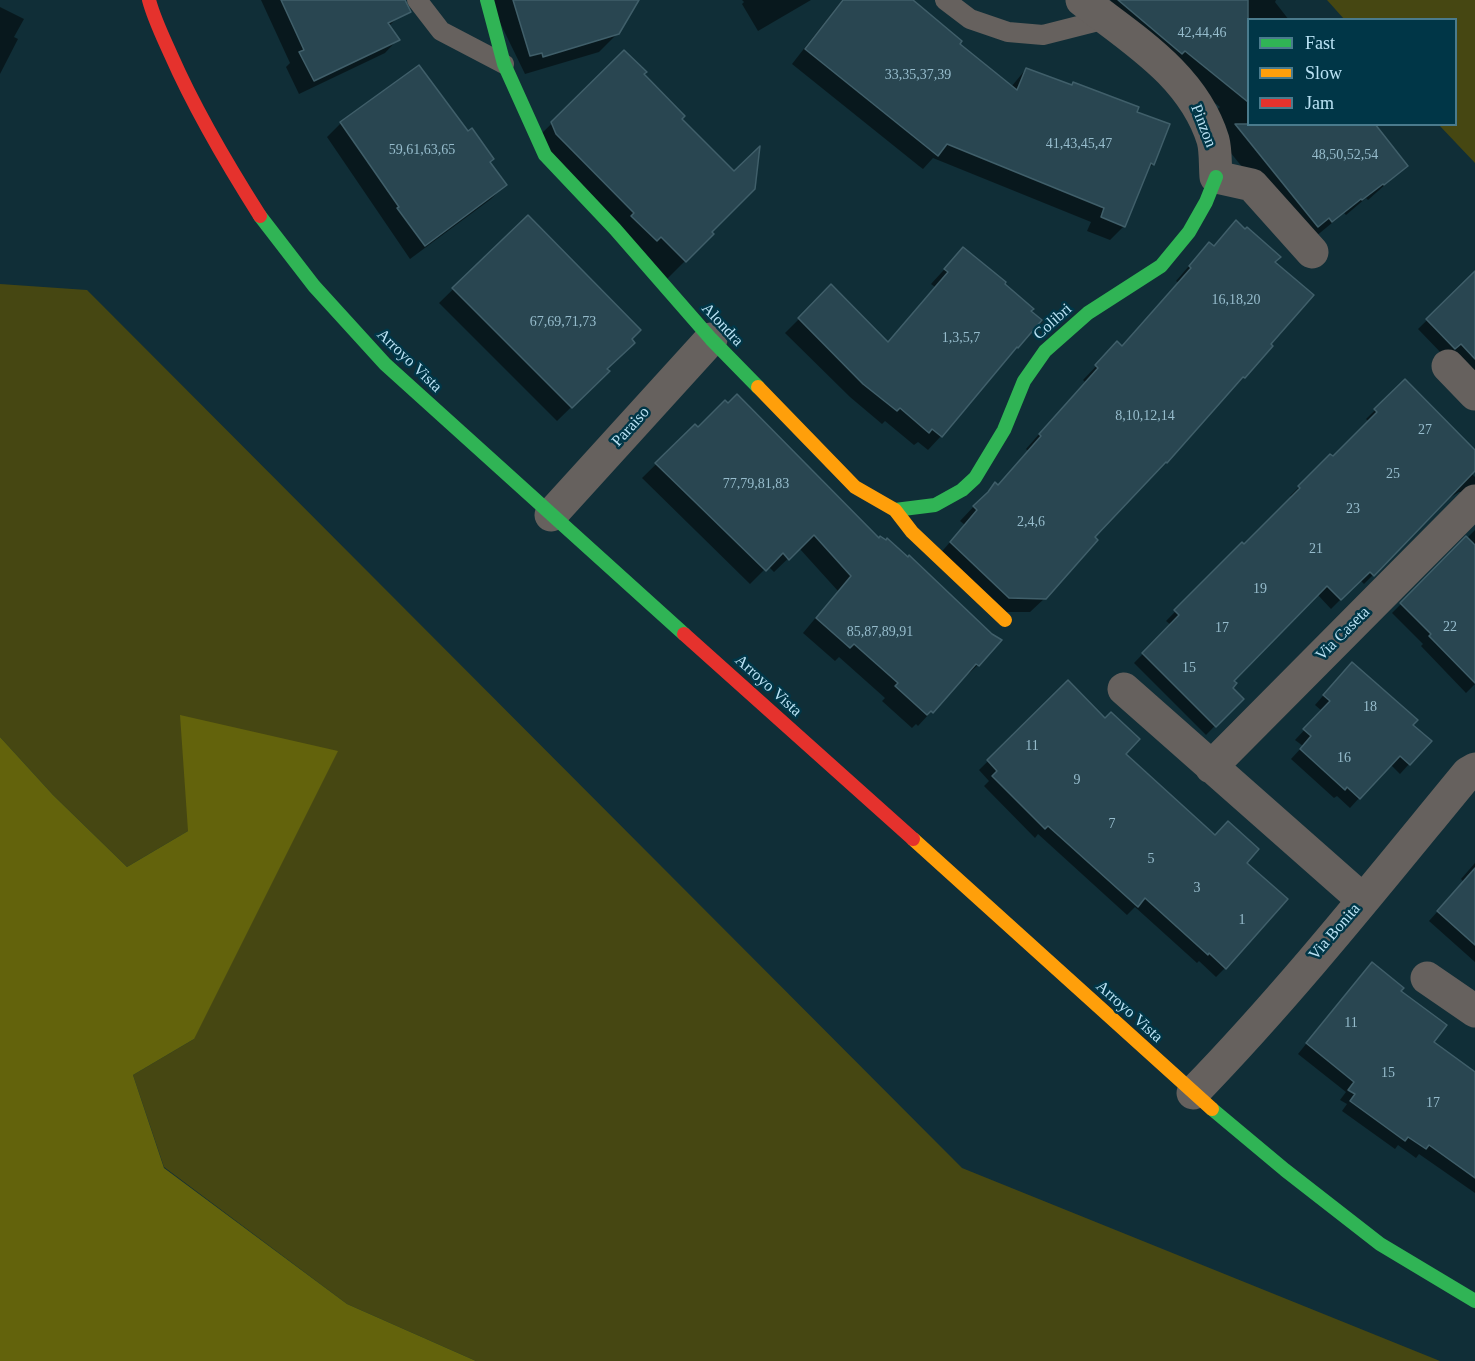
<!DOCTYPE html>
<style>
body{margin:0}
#map{position:relative;width:1475px;height:1361px;overflow:hidden;background:#102e37;font-family:"Times New Roman",serif}
canvas{display:block}
.legend{position:absolute;left:1247px;top:18px;width:210px;height:108px;box-sizing:border-box;background:#003647;border:2px solid #4a7b8d;margin:0;padding:8px 10px;list-style:none;font-size:18px;color:#bae3f5}
.legend li{display:flex;align-items:center;gap:12px;height:30px}
.legend b{width:30px;border:2px solid #4a7b8d}
</style>
<div id="map">
<canvas width="1475" height="1361"></canvas>
<ul class="legend">
<li><b style="height:8px;background:#30b455"></b>Fast</li>
<li><b style="height:8px;background:#ff9f0a"></b>Slow</li>
<li><b style="height:8px;background:#e5322d"></b>Jam</li>
</ul>
</div>
<script>
const context = document.querySelector('canvas').getContext('2d');
context.lineJoin = 'round';
function paint(path, color) { context.fillStyle = color; context.fill(path, 'evenodd'); }
function trace(path, color, width, dash) { context.strokeStyle = color; context.lineWidth = width; context.lineCap = dash ? 'butt' : 'round'; context.setLineDash(dash || []); context.stroke(path); }
function drawText(font, color, halo, rows, align = 'center') {
  context.font = font + ' "Times New Roman",serif'; context.lineWidth = 5; context.setLineDash([]); context.textBaseline = 'middle'; context.strokeStyle = halo; context.fillStyle = color; for (const [text, x, y, turn = 0] of rows) {
    context.save(); context.translate(x, y); context.rotate((+turn || 0) * Math.PI / 180); context.textAlign = isNaN(turn) ? turn : align; if (halo) context.strokeText(text, 0, 0); context.fillText(text, 0, 0); context.restore();
  }
}
const green = new Path2D(`
 M1327 0H1475V163L1439 125 1456 124V20L1344 19Z
 M0 284 87 290 962 1168 1440 1361H476L347 1304 164 1167 133 1075 194 1039 188 831 127 867 53 795 0 737Z`);
const forest = new Path2D(`
 M180 715 338 751 194 1039 133 1075 164 1168 347 1304 476 1361H0V737L53 795 127 867 188 831Z`);
const shadow = new Path2D(`
 M261 0H389L397 18 389 26 398 39 385 53 299 94 286 67 290 63Z
 M489 0H638L618 33 599 52 525 74Z
 M742 0H811L758 31 742 4 744 2Z
 M842 0H910L958 44 1011 87 1026 69 1135 113 1153 164 1147 170 1124 226 1110 240 1087 231 1091 222 933 158 923 169 919 166 792 64Z
 M1111 0H1276L1275 2 1289 20H1248V124H1380L1376 128 1406 166 1368 200 1366 198 1346 215 1344 213 1315 237 1302 241 1209 126 1214 112 1220 107 1100 14Z
 M0 7 24 19 14 37 18 39 0 74Z
 M624 52 680 119 712 234 667 279 533 142Z
 M341 123 468 133 505 185 491 199 410 259 327 137Z
 M527 217 608 371 557 421 439 303Z
 M1222 236 1273 262 1269 344 1244 377 1093 537 1045 598 1030 612H995L937 557 965 525 960 521 995 484 997 486 1028 451 1026 449 1085 382 1083 380 1104 358 1121 347 1179 283 1176 281 1196 258 1210 244 1213 247Z
 M963 249 941 436 928 450 918 442 914 445 885 421 882 424 850 397 785 333 831 287 887 344 935 287 931 284Z
 M1475 273V377L1445 357 1418 329Z
 M1405 381 1475 452V469L1471 473 1475 477V495L1470 492H1459L1451 497 1364 584 1360 580 1331 609 1317 594 1232 681 1230 688 1241 699 1206 735 1134 663 1171 625 1166 621 1242 544 1244 546 1292 498 1290 496 1330 456 1333 459 1369 422 1366 419Z
 M695 426 978 665 963 679 962 678 918 726 916 724 912 728 882 701 885 698 839 657 835 661 803 633 838 591 799 548 774 572 768 566 750 584 642 478Z
 M1475 530V684L1466 693 1421 646 1423 644 1392 613Z
 M1343 673 1430 741 1400 774 1390 764 1350 808 1337 796 1334 798 1291 759 1303 746 1295 740 1322 711 1315 705Z
 M1068 682 1124 754 1244 863 1225 968 1216 977 1199 961 1197 963 1135 907 1127 915 1038 834 1035 838 984 786 989 781 979 770Z
 M1475 863V962L1429 921 1464 882 1461 879Z
 M1363 973 1399 991 1432 1042 1475 1074V1193L1419 1154 1416 1158 1398 1145 1395 1149 1342 1111 1347 1104 1340 1100 1346 1092 1298 1054Z`);
const building = new Path2D(`
 M281 0H405L411 12 388 23 400 40 314 81 299 52 304 50Z
 M513 0H639L619 34 543 57 542 53 530 56Z
 M843 0H913L962 41 960 44 1017 90 1026 68 1072 85 1073 82 1139 107 1137 112 1170 124 1154 165 1151 163 1125 227 1101 217 1104 208 947 144 938 156 933 152 805 49Z
 M1118 0H1248V102L1185 51 1182 54Z
 M624 50 647 72 644 74 685 116 682 119 734 171 760 146 755 189 712 232 714 234 686 262 661 237 657 241 631 216 634 213 556 134 551 122Z
 M419 65 468 131 472 128 494 159 490 162 507 185 425 246 397 208 399 207 340 122Z
 M1235 124H1375L1408 166 1384 185 1383 184 1362 200 1361 199 1332 222 1329 218 1318 227Z
 M528 215 641 330 632 339 635 343 607 369 610 371 572 408 452 288Z
 M1236 220 1245 229 1247 227 1281 257 1275 262 1314 295 1271 344 1273 346 1245 378 1243 377 1167 463 1166 462 1095 537 1098 540 1046 599 1009 598 950 542 977 510 973 506 988 492 995 482 998 485 1041 436 1039 434 1098 368 1095 365 1117 341 1122 346 1191 268 1189 266 1209 242 1214 246Z
 M963 247 1006 282 1005 284 1034 309 1031 311 1042 320 1018 348 1017 347 942 437 932 429 929 433 900 408 897 411 863 384 798 318 831 284 888 342 948 272 944 269Z
 M1475 271V359L1461 344 1455 349 1426 319Z
 M1405 379 1475 450V471L1374 576 1370 572 1341 600 1327 586 1234 681 1237 683 1233 688 1244 699 1216 727 1142 653 1179 615 1174 610 1242 542 1244 544 1300 488 1298 486 1330 454 1333 456 1377 412 1374 409Z
 M737 394 879 538 880 536 886 540 887 538 908 557 909 555 992 634 1002 640 979 666 976 664 933 713 931 711 927 715 895 686 898 683 854 644 850 648 816 618 851 576 814 535 789 560 783 553 766 571 655 463 695 424 698 427 725 400 728 403Z
 M1466 536 1475 545V683L1429 636 1431 634 1400 603Z
 M1352 662 1418 720 1413 725 1432 741 1410 765 1400 756 1360 799 1347 787 1345 790 1300 749 1311 736 1303 729 1330 701 1323 695Z
 M1068 680 1105 718 1111 712 1140 739 1126 754 1215 835 1228 821 1259 849 1247 863 1288 899 1226 969 1209 953 1208 955 1145 898 1138 907 1048 826 1045 829 992 776 997 771 987 760Z
 M1475 868V945L1437 911Z
 M1372 962 1404 988 1401 991 1447 1025 1434 1042 1475 1072V1178L1429 1145 1426 1149 1408 1137 1405 1141 1350 1101 1355 1094 1348 1090 1354 1082 1306 1043Z`);
const lane = new Path2D(`
 M417 0 441 31 504 64
 M945 0 970 19 1008 32 1043 35 1106 19`);
const street = new Path2D(`
 M1082 0C1132 39 1193 75 1213 140 1216 151 1215 165 1216 177L1252 185 1312 252
 M1448 366 1475 394
 M551 515 711 339
 M1124 689 1363 900
 M1211 767 1475 501
 M1427 978 1475 1011
 M1193 1093C1291 992 1379 881 1468 773L1475 769`);
const fast = new Path2D(`
 M487 0 504 64 545 155 615 229 711 339 758 387
 M260 216 314 286 385 364 684 634
 M895 510 935 505 962 490 975 478 1004 430 1024 381 1045 351 1088 313 1161 266 1189 232 1206 202 1216 177
 M1212 1109 1285 1170 1380 1244 1475 1301`);
const slow = new Path2D(`
 M758 387 855 487 895 510 912 532 1005 620
 M913 839 1212 1109`);
const jam = new Path2D(`
 M149 0C154 19 163 37 171 55 196 112 227 164 260 216
 M684 634 913 839`);
const numberNames = [
 ["42,44,46",1202,33],
 ["33,35,37,39",918,75],
 ["41,43,45,47",1079,144],
 ["59,61,63,65",422,150],
 ["48,50,52,54",1345,155],
 ["16,18,20",1236,300],
 ["67,69,71,73",563,322],
 ["1,3,5,7",961,338],
 ["8,10,12,14",1145,416],
 ["27",1425,430],
 ["25",1393,474],
 ["77,79,81,83",756,484],
 ["23",1353,509],
 ["2,4,6",1031,522],
 ["21",1316,549],
 ["19",1260,589],
 ["22",1450,627],
 ["17",1222,628],
 ["85,87,89,91",880,632],
 ["15",1189,668],
 ["18",1370,707],
 ["11",1032,746],
 ["16",1344,758],
 ["9",1077,780],
 ["7",1112,824],
 ["5",1151,859],
 ["3",1197,888],
 ["1",1242,920],
 ["11",1351,1023],
 ["15",1388,1073],
 ["17",1433,1103]
];
const streetNames = [
 ["Pinzon",1203,126,69],
 ["Colibri",1053,322,-42],
 ["Alondra",722,325,47],
 ["Arroyo Vista",409,361,44],
 ["Paraiso",631,427,-48],
 ["Via Caseta",1343,634,-45],
 ["Arroyo Vista",768,686,42],
 ["Via Bonita",1335,932,-49],
 ["Arroyo Vista",1129,1012,42]
];
paint(green, '#464712');
paint(forest, '#63630c');
paint(shadow, '#0007');
paint(building, '#294651');
trace(building, '#405f6a', 1.5);
trace(lane, '#66615e', 20);
trace(street, '#66615e', 33);
trace(fast, '#30b455', 14);
trace(slow, '#ff9f0a', 14);
trace(jam, '#e5322d', 14);
drawText('14px', '#96bccc', null, numberNames);
drawText('16px', '#bae3f5', '#003647', streetNames);
</script>
